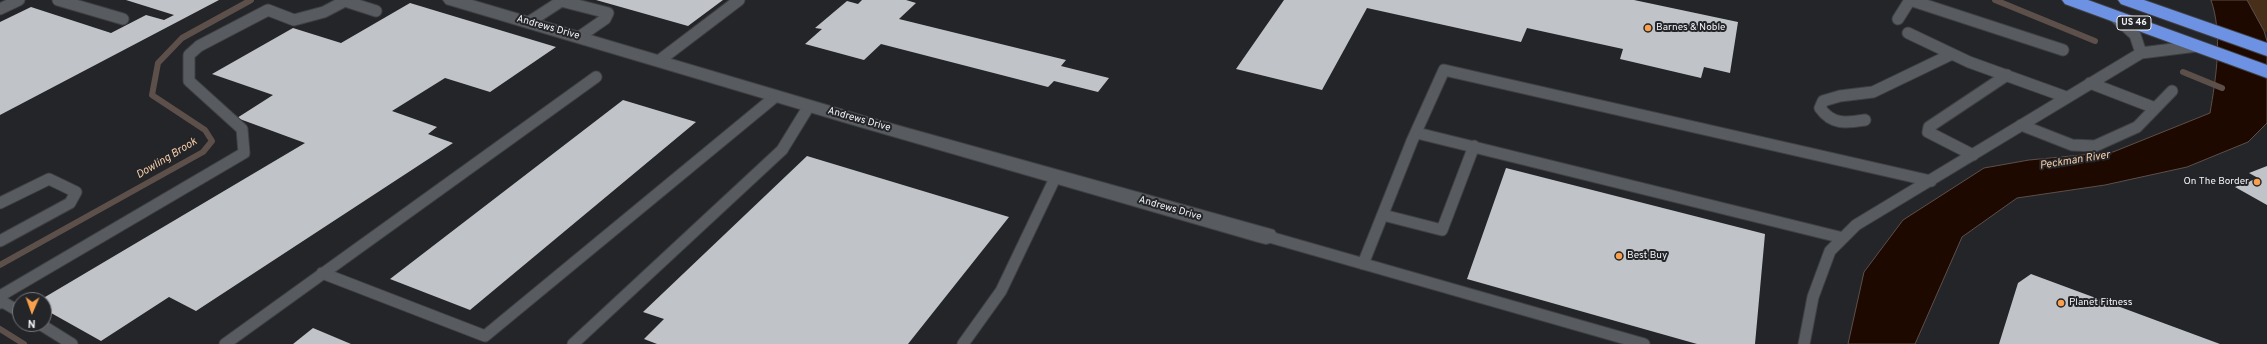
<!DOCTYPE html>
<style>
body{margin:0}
#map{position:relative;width:2267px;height:344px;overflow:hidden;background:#232529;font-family:Overpass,sans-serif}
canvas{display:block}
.north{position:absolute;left:12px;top:292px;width:40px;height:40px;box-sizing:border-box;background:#232529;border:1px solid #76777b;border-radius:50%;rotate:182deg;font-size:11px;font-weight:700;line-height:16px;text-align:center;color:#f2f3f6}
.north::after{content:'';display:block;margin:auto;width:14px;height:18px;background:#f8a04b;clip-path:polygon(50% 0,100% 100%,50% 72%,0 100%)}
</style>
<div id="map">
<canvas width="2267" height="344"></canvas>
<div class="north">N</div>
</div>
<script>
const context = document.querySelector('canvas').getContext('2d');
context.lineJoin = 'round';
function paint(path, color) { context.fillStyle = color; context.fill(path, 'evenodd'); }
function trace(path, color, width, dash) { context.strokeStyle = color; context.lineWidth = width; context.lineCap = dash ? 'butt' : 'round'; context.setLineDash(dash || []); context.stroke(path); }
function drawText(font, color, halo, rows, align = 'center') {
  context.font = font + ' Overpass,sans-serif'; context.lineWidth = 4; context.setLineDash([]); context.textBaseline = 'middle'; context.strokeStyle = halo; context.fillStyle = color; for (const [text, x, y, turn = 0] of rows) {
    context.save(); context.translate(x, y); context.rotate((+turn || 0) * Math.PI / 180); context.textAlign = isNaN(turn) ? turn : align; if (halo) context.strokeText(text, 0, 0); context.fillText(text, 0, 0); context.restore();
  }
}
const green = new Path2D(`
 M2247 0H2267V32L2264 31Z`);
const water = new Path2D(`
 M2211 0H2247L2264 31 2267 41V123L2248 142 2187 167 2105 185 2017 198 1962 237 1915 344H1848L1864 272 1903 220 1984 168 2029 160 2113 152 2210 113C2216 78 2223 34 2211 0Z`);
const stream = new Path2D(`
 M1995 0 2095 41
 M2183 72 2222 88
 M0 265 203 152 212 141 205 130 152 95 158 63 182 38 251 0
 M0 329 24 344`);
const building = new Path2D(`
 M126 0H219L0 115V22L31 7 111 33 146 15 164 20 174 15Z
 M596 0H723L688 26Z
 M862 0H906L916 3 899 19 1066 60 1061 66 1109 78 1098 92 1054 81 1048 87 881 44 864 60 805 44 822 29 815 28 847 1 858 4Z
 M1284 0H1634L1738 22 1730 73 1704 67 1701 78 1620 59 1623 49 1527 28 1521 42 1367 8 1322 90 1236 69Z
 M410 3 556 47 490 92 445 78 392 111 437 127 428 134 453 143 196 311 169 297 101 341 44 309V300H40L305 143 237 118 273 95 212 74 293 28 341 43Z
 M623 100 696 122 470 310 390 279Z
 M807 156 1009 217 908 344H657L644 339 664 319 643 312Z
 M2267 166V205L2235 187 2258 178 2249 173Z
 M1506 168 1765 234 1755 344H1697L1467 279Z
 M2031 274 2220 344H1999L2018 283Z
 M313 328 351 344H293Z`);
const lane = new Path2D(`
 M58 0 123 19
 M1910 0 2063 50
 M561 1 608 13 605 19 579 37
 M0 9 19 0
 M2114 16 2135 35 2141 53
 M1898 19 1910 0
 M529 22 563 0
 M1908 33 1969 62 2066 97
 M660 60 739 0
 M2090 83 2155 108
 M1865 120C1846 123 1832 125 1820 108L1823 101 1840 96 1873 92 1952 54
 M2021 125 2072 145 2095 146 2137 127 2172 91
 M1417 133 1843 238
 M1973 155 1928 132 1929 127 2007 75
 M0 203 49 179 76 192 70 203 0 241
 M1383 215 1442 230 1474 146
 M1266 236 1644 344
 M1363 264 1412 141 1444 70 1931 181
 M322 273 485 336 776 96
 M0 296 244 153 242 129 189 81V55L199 46 268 10 294 20 324 12 345 1 376 11
 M0 303 3 302 20 312
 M40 324 72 344
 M225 344 596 77
 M573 344 782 150 809 106
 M963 344 1001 291 1056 176
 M1804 344 1813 297 1830 251 1856 225 2141 53 2197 46`);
const street = new Path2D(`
 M443 0H472L864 116 1274 230 1278 236 1274 242 1266 244 1258 242 850 124 446 4Z`);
const highway = new Path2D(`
 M2062 0H2088L2267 65V78L2065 4Z
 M2118 0H2144L2267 43V56L2121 4Z`);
const markers = [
 [1648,28,4,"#f8a04b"],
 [2257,182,4,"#f8a04b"],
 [1619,256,4,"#f8a04b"],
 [2061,303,4,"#f8a04b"]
];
const shields = [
 [2134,23,34]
];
const shieldNames = [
 ["US 46",2134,23]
];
const streetNames = [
 ["Andrews Drive",548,28,16],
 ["Andrews Drive",859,120,16],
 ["Andrews Drive",1170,209,16]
];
const poiNames = [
 ["Barnes & Noble",1656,28],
 ["On The Border",2249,182,"right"],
 ["Best Buy",1627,256],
 ["Planet Fitness",2069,303]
];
const waterNames = [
 ["Dowling Brook",167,159,-31],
 ["Peckman River",2075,161,-9]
];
paint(green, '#482f19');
paint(water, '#1d0900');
trace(water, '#5d4f4a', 1);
trace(stream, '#5d4f4a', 6);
paint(building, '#c0c3c8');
trace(lane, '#3f4044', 13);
trace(street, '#3f4044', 2);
trace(highway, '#3f4044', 2);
trace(lane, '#585b5f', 11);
paint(street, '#585b5f');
paint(highway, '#6e92e3');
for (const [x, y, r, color] of markers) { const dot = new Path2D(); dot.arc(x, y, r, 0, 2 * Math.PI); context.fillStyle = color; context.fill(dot); trace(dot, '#232529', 1.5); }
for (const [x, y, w] of shields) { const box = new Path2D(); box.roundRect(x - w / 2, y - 7, w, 14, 3); context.fillStyle = '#232529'; context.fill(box); trace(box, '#f2f3f6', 1); }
drawText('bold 9px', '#f2f3f6', null, shieldNames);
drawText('10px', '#f2f3f6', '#232529', streetNames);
drawText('10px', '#f2f3f6', '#232529', poiNames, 'left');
drawText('italic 11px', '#f9cda7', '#232529', waterNames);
</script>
